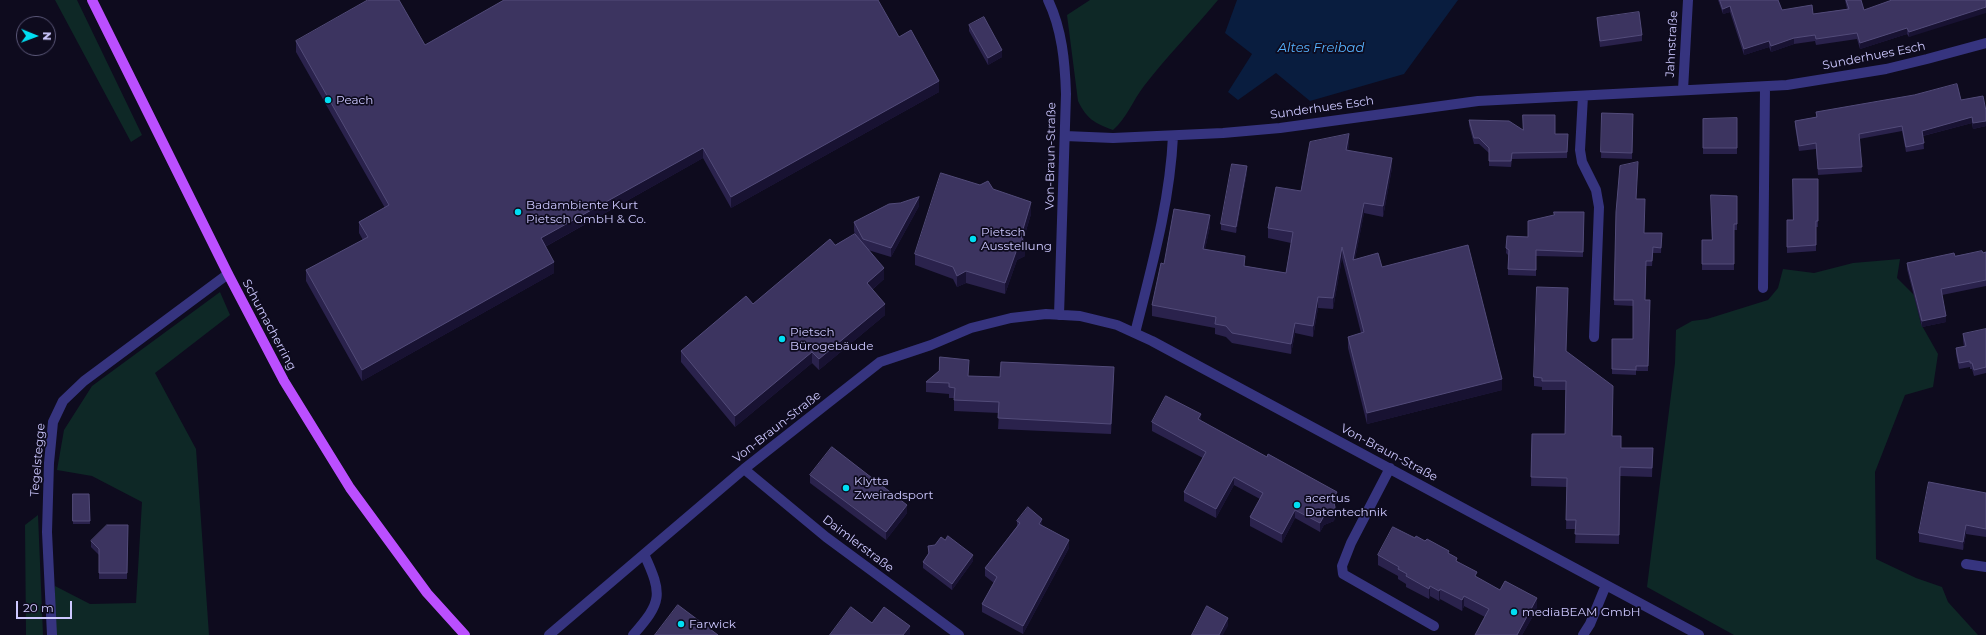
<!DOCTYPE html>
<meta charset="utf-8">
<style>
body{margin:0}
#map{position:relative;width:1986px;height:635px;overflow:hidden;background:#0e0b1e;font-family:Montserrat,sans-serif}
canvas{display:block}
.north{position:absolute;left:16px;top:16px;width:40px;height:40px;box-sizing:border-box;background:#0e0b1e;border:1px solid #5a5778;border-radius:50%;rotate:91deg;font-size:11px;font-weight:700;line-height:16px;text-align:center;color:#cdc8ff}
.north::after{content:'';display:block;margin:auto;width:14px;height:18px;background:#00def3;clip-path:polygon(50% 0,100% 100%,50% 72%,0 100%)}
.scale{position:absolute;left:16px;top:601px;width:56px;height:18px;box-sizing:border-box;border:2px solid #cdc8ff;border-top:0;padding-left:5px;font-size:12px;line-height:14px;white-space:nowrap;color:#cdc8ff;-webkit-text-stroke:3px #0e0b1e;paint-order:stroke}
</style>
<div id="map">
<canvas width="1986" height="635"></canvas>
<div class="north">N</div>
<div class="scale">20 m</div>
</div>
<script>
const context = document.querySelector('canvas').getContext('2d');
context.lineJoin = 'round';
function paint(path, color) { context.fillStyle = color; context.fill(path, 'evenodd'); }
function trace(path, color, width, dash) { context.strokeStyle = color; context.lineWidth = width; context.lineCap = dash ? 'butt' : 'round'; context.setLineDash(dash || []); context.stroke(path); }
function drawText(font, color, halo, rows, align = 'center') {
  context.font = font + ' Montserrat,sans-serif'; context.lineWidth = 3.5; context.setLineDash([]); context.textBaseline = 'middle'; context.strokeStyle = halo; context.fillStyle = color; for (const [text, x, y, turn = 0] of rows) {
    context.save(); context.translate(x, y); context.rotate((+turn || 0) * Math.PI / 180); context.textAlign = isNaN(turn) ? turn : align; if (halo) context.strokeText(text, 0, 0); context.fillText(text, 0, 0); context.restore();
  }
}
const green = new Path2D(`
 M55 0H77L142 135 131 142Z
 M1090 0H1218C1194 29 1167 56 1144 86 1133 100 1127 118 1113 130 1094 123 1087 119 1078 101L1067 15Z
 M1900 259 1897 278 1914 295 1921 324 1938 354 1933 387 1905 395 1875 472 1876 559 1916 578 1942 587 1948 602 1978 635H1734L1647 587 1675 363 1676 330 1692 321 1707 319 1768 300 1778 288 1783 269 1814 273 1853 263Z
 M220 292 230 315 155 373 196 449 209 635H54L55 586 90 604 136 603 142 502 92 476 57 470 64 430 92 386Z
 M38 515 43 635H26L25 525Z`);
const water = new Path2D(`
 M1237 0H1458L1404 74 1310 101 1276 73 1238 100 1228 92 1252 54 1225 33Z`);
const minor = new Path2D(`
 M1048 0C1062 29 1065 62 1066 94L1059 315
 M1683 90 1688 0
 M1583 96 1580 150 1582 162 1596 190 1599 207 1594 337
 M1065 136 1113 138 1223 133 1280 128 1478 101 1787 85 1886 69 1927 59 1986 43
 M1763 288 1765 87
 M1135 333C1151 269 1170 203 1173 136
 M1390 468 1351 543 1342 566 1343 574 1434 626
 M744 469 826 537 959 635
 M1966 564 1986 567
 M52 635 47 532 49 463 53 422 63 401 84 381 228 274
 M549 635 744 469 880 362 931 345 971 328 1011 318 1046 314 1080 316 1117 325 1152 341 1699 635
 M633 635C662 602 663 595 644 554
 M1583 635 1590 624 1606 585`);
const major = new Path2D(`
 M92 0 228 274 284 381 350 488 427 593 465 635`);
const wall = new Path2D(`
 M1718 0H1778L1782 10 1813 14 1847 9 1845 0H1861L1864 10 1986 0 1909 37 1907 34 1860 49 1857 39 1816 45 1815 41 1794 44 1771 52 1769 47 1744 55 1730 12 1723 14Z
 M1597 18 1642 35V41L1600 47 1597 24Z
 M969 25 1002 57 988 65 969 31Z
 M899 37 939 92 731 208 703 158 545 247 554 273 362 381 306 281V270L363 240 359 233V222L385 208 296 52V41L425 45Z
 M1961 100 1986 111V126L1973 129 1972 123 1923 136 1924 149 1906 152 1902 131 1859 139 1862 172 1818 175 1816 149 1799 151 1795 126V121L1816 117V112Z
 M1602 113 1633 114 1632 159 1601 158Z
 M1737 118V154H1703V119Z
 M1469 120 1523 130 1555 134H1568L1567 158 1512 159 1511 167 1489 166V153L1479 144H1474L1469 125Z
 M1349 145 1348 150 1392 168 1383 217 1364 213 1355 259 1382 267 1502 390 1367 424 1348 348V337L1361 333 1342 258 1333 309 1318 308 1313 337 1295 333 1291 354 1232 343 1226 337 1215 334V328L1152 316V305L1164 264 1210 226 1205 249 1245 266 1286 273 1291 243 1268 238V228L1301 191Z
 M1247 172 1236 233 1221 230V224Z
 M1818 179V227H1816V251L1787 253V220H1793Z
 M993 189 1031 214 1023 241 1025 256 1017 260 1005 294 966 283 957 287 953 279 915 265V254Z
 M1737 196V230H1734V270H1702V240H1712Z
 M1637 199 1644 233H1662L1661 253H1653L1652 266H1646L1645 300H1650L1648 371H1636V375L1612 374V339H1633V306L1614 305 1616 212Z
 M919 206 891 257 868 250 884 279 872 290 885 315 819 370 812 363 735 427 681 362V351L753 304 835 245 855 234 854 231V222Z
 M1584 212 1583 257 1536 256V276L1508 275V255L1506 253 1507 236 1528 237Z
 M1986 252V286L1942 295 1946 322 1922 327 1907 269V263Z
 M1986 329V373L1974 376 1972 369H1970V367L1959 369 1956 354V348L1964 347 1963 340V334Z
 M1566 352 1612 436 1621 448H1653L1652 477 1620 476 1619 544 1575 543 1576 529H1566L1567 487 1531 486 1532 434H1565L1566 390H1542V387L1534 386V377Z
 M969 376 1000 377 1114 378 1111 434 998 429 999 413 954 411V398H949V394L926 392V382Z
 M1201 421 1337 500 1334 504 1335 516 1334 521 1324 525 1320 532 1295 518 1282 543 1250 526V517L1260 499 1234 485 1216 518 1184 501V492L1203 458 1152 431V422Z
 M810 475 907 513 886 540 810 483Z
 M1986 493V537L1966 534 1963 550 1919 542V533Z
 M73 494H89L90 524H73Z
 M1017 521 1042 526 1069 548 1023 634 982 612V604L994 583 985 576V568L1017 526Z
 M128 525 127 579H99V555L91 547V541Z
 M928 546 973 561 952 590 923 568V562L928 554Z
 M1449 554 1457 562 1477 578 1500 590 1537 609 1522 635H1475L1485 617 1464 606 1462 611 1440 599 1439 601 1430 596 1429 599 1406 587V584L1398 579V576L1378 565V555Z`);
const shadedWall = new Path2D(`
 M1730 6V12L1723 14V9Z
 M1986 7V13L1909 37V32Z
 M1907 28V34L1860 49V43Z
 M1794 38V44L1771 52V46Z
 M1769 41V47L1744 55V49Z
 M1002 50V57L988 65V58Z
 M939 81V92L731 208V197Z
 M1972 117V123L1922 136V131Z
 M1986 121V126L1973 129V123Z
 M1349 134V145L1346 160V150Z
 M703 148V158L541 249V238Z
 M1392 158V168L1383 217V206Z
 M1247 166V172L1236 233V227Z
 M919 197V206L891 257V248Z
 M1031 202V214L1021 247 1025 245V256L1017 260 1005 294V283L1021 236Z
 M1364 203V213L1353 270V260Z
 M1210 215V226L1203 259V249Z
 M1342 247V258L1333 309V298Z
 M1245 256V267L1244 266Z
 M554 262V273L362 381V370Z
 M884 268V279L867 294V283Z
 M966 271V283L957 287V276Z
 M1318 297V308L1313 337V326Z
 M885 304V315L819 370V359Z
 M1946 316V322L1922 327V321Z
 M1295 323V333L1291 354V344Z
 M812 352V363L735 427V416Z
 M1114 367V378L1111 434V424Z
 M1502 379V390L1367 424V413Z
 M1201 414V423L1198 419Z
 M1234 477V485L1216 518V509Z
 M1337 492V500L1333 507V499Z
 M907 505V513L886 540V532Z
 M1335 507V516L1334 521 1324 525 1320 532V523L1324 516Z
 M1295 510V518L1282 543V534Z
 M1042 519V527L1039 524Z
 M1966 525V534L1963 550V542Z
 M1069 540V548L1023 634V626Z
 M973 555V561L952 590V584Z
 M1430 586V596L1429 599V589Z
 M1440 589V599L1439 601V591Z
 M1464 596V606L1462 611V600Z
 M1537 598V609L1522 635H1517Z
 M1228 618V626L1223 635H1219Z
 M910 626V635H903Z`);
const building = new Path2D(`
 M368 0H399L425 45 504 0H878L899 37 911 30 939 81 731 197 703 148 541 238 554 262 362 370 306 270 368 237 359 222 389 205 296 41Z
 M1720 0H1778L1782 10 1812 5 1813 14 1849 9 1846 0H1861L1864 10 1892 0H1986V7L1909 32 1907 28 1860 43 1857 33 1816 39 1815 35 1794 38 1771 46 1769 41 1744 49 1730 6 1723 9Z
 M1639 12 1642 35 1600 41 1597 18Z
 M984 17 1002 50 988 58 969 25Z
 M1957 84 1961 100 1983 96 1986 111V121L1973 123 1972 117 1922 131 1924 143 1906 147 1902 126 1859 134 1862 167 1818 169 1816 143 1799 146 1795 121 1817 117 1816 112 1914 95Z
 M1602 113 1633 114 1632 153 1601 152Z
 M1523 115H1555V134H1568L1567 152 1512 153 1511 161H1489V148L1479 138H1474L1469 120 1509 121 1523 130Z
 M1737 118V148H1703V119Z
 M1349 134 1346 150 1392 158 1383 206 1364 203 1353 260 1378 253 1382 267 1468 245 1502 379 1367 413 1348 337 1364 332 1342 247 1333 298 1318 297 1313 326 1295 323 1291 344 1232 333 1226 326 1215 324 1216 317 1152 305 1161 263 1164 264 1174 209 1210 215 1203 249 1245 256 1244 266 1286 273 1293 232 1268 228 1276 187 1301 191 1310 142Z
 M1638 162 1636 199H1645L1644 233H1662L1661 248 1653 247 1652 261H1646L1645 300H1650L1648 366H1636V370L1612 369V339H1633V300H1614L1616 212 1620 166Z
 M1232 164 1247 166 1236 227 1221 224Z
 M941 173 980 185 988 181 993 189 1031 202 1021 236 1025 245 1017 249 1005 283 966 271 957 276 953 267 915 254Z
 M1793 179H1818V221H1816V245L1787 247V220H1793Z
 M1711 195 1737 196V224H1734V264H1702V240H1712Z
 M919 197 891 248 863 239 854 222 889 204 900 203Z
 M1554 212H1584L1583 252 1536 250V270L1508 269 1509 250 1506 248 1507 236 1528 237V221L1554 215Z
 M855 234 884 268 867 283 885 304 819 359 812 352 735 416 681 351 746 296 753 304 830 239 835 245Z
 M1982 251 1983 253 1986 252V280L1941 289 1946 316 1922 321 1907 263 1954 253 1955 256Z
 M1537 287 1568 288 1566 351 1613 386 1612 436H1621V448H1653L1652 468 1620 467 1619 535 1575 534 1576 520H1566L1567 478 1531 477 1532 434H1565L1566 381H1542V378L1534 377Z
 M1986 329V367L1974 370 1972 363H1970V361L1959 363 1956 348 1966 346 1963 334Z
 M940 357 969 360 968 376 1000 377 1001 362 1114 367 1111 424 998 418 999 402 954 400 955 388 949 387V383L926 382 939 371Z
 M1166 396 1201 414 1198 419 1267 457 1268 454 1337 492 1333 499 1335 507 1334 513 1324 516 1320 523 1295 510 1282 534 1250 517 1263 493 1234 477 1216 509 1184 492 1206 452 1152 422Z
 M832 447 907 505 886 532 810 475Z
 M1929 482 1986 493V529L1966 525 1963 542 1919 533Z
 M73 494H89L90 521H73Z
 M1028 507 1042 519 1039 524 1069 540 1023 626 982 604 997 577 985 568 1020 523 1017 521Z
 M107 525H128L127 573H99V549L91 541Z
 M1393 527 1415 538 1416 536 1425 541 1427 539 1449 551 1448 553 1457 558 1456 561 1477 572 1475 576 1500 590 1505 581 1537 598 1517 635H1475L1489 609 1464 596 1462 600 1440 589 1439 591 1430 586 1429 589 1406 576 1407 574 1398 569 1399 567 1378 555Z
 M948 536 973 555 952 584 923 562 929 553 928 546 935 545 941 537 945 540Z
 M678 605 718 635H655Z
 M1207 606 1228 618 1219 635H1192Z
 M851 607 872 623 884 607 910 626 903 635H830Z`);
const markers = [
 [328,100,4,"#00def3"],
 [518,212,4,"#00def3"],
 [973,239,4,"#00def3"],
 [782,339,4,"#00def3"],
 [846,488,4,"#00def3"],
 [1297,505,4,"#00def3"],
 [1514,612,4,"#00def3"],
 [681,624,4,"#00def3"]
];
const streetNames = [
 ["Jahnstraße",1672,44,-87],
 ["Sunderhues Esch",1874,56,-11],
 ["Sunderhues Esch",1322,108,-8],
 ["Von-Braun-Straße",1051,156,-89],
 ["Schumacherring",269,325,62],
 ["Von-Braun-Straße",777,427,-38],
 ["Von-Braun-Straße",1389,453,28],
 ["Tegelstegge",38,460,-85],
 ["Daimlerstraße",858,544,37]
];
const poiNames = [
 ["Peach",336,100],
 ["Badambiente Kurt",526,205],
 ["Pietsch GmbH & Co.",526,219],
 ["Pietsch",981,232],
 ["Ausstellung",981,246],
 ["Pietsch",790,332],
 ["Bürogebäude",790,346],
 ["Klytta",854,481],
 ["Zweiradsport",854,495],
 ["acertus",1305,498],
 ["Datentechnik",1305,512],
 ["mediaBEAM GmbH",1522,612],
 ["Farwick",689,624]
];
const waterNames = [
 ["Altes Freibad",1321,48]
];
paint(green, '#0e2826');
paint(water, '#091d3f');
trace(minor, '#36347f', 10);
trace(major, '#bb4fff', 10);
paint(wall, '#2a224c');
paint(shadedWall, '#181232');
paint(building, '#3c3460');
trace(building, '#524b79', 1);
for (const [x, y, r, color] of markers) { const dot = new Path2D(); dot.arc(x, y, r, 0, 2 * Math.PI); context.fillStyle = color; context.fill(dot); trace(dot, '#0e0b1e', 1.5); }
drawText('12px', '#cdc8ff', '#0e0b1e', streetNames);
drawText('12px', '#cdc8ff', '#0e0b1e', poiNames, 'left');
drawText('italic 13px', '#56b3ff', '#0e0b1e', waterNames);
</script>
